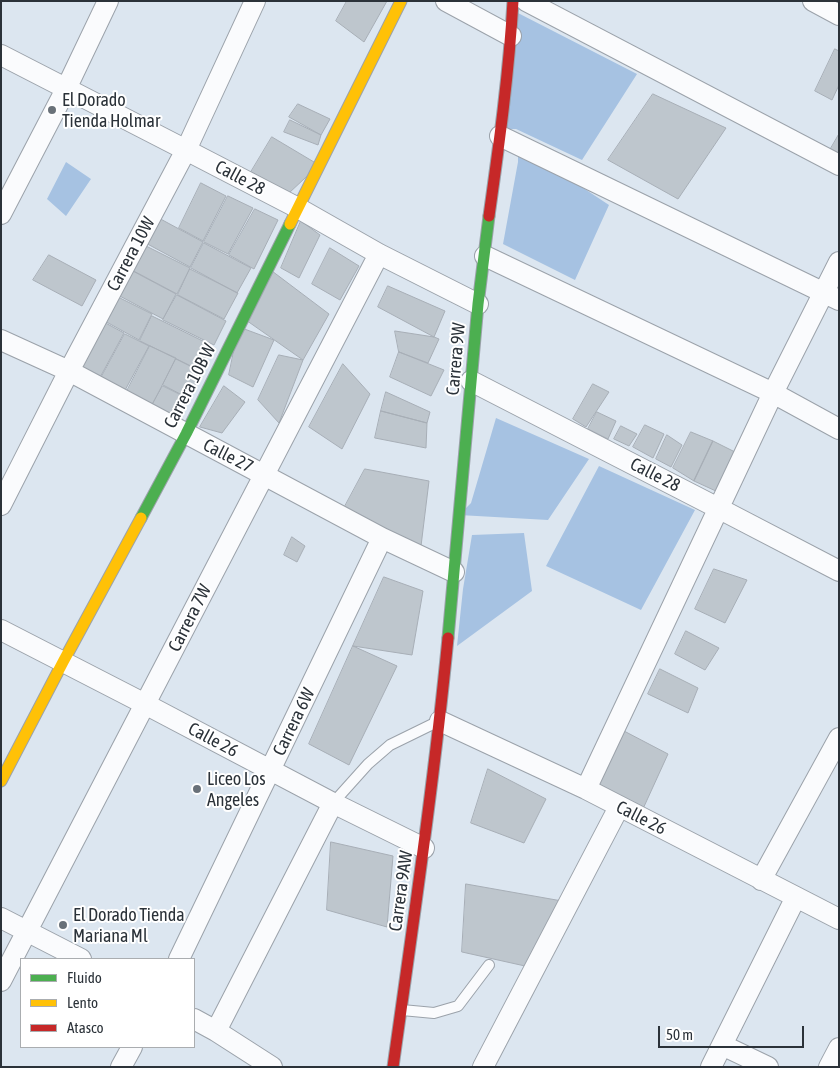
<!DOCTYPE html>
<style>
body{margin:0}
#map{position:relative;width:840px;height:1068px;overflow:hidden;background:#dce6f0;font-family:"Asap Condensed",sans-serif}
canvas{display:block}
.frame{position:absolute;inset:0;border:2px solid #2b3239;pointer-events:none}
.legend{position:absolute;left:20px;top:958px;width:175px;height:90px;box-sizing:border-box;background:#fff;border:1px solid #aaadb0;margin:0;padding:6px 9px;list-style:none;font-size:15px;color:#2b3239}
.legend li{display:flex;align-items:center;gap:10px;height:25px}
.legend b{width:25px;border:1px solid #aaadb0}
.scale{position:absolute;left:658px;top:1026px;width:146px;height:22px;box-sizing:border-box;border:2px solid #2b3239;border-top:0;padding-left:6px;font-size:15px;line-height:18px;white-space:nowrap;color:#2b3239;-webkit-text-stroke:4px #fff;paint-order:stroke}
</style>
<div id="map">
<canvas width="840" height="1068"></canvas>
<div class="frame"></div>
<ul class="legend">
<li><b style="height:6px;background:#4caf50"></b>Fluido</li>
<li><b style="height:6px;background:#ffc107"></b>Lento</li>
<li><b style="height:6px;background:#c62828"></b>Atasco</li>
</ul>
<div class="scale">50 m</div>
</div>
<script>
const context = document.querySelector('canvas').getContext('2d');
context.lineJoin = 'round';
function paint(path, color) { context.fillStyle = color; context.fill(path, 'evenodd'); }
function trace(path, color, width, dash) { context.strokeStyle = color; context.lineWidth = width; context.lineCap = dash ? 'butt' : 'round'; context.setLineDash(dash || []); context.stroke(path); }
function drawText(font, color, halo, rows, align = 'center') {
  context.font = font + ' "Asap Condensed",sans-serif'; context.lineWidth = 4; context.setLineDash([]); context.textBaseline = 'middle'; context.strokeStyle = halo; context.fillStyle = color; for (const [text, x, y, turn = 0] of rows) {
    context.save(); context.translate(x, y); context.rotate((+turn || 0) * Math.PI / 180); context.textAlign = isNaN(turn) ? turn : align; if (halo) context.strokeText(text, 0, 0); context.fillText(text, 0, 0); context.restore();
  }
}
const forest = new Path2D(`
 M516 12 637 74 582 160 516 129H503Z
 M518 145 609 205 575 280 503 244 518 162Z
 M66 162 91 179 66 216 47 199Z
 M496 418 589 459 548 520 459 515 471 503Z
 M599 466 695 510 641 610 546 566Z
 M524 533 532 591 457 646 463 589 472 535Z`);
const building = new Path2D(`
 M347 1H387L364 42 336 21Z
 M835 49 839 51V85L832 100 815 91Z
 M653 94 726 128 678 199 608 160Z
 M298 104 330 119 321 135 289 117Z
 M290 120 321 135 318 145 284 132Z
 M839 134V153L830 150Z
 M272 137 319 165 289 193 251 172Z
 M201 183 226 196 203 241 179 228Z
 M228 196 253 208 228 254 204 242Z
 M255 209 278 220 254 269 229 255Z
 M155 216 203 242 190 267 142 241Z
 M301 221 320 235 299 278 281 268Z
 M204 243 251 268 237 293 191 268Z
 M142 244 190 268 177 294 128 268Z
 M330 248 359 266 340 300 312 284Z
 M49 255 96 280 82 306 33 280Z
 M268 268 329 314 303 360 243 318Z
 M129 269 176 294 163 319 116 294Z
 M190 269 238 293 224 319 178 295Z
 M388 286 445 311 434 337 378 307Z
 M114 295 152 314 139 340 101 319Z
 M177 295 226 321 214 345 163 320Z
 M152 316 211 345 199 370 140 341Z
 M100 320 124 333 97 383 75 371Z
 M239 327 274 340 253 387 229 375Z
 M395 331 434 337 439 339 428 363 399 352Z
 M125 334 149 346 123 394 99 382Z
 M150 346 176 358 151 407 125 395Z
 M399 352 444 370 431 396 390 377Z
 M279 355 303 360 279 423 258 400Z
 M176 359 202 372 188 398 163 385Z
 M343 364 370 394 342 449 309 427Z
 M593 384 609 392 586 427 573 419Z
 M163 386 187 398 175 422 151 407Z
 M224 386 245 402 222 433 200 427Z
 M386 392 430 412 427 423 381 411Z
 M381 411 427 423 426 448 375 438Z
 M597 412 616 421 608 439 588 429Z
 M645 425 664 434 653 458 633 447Z
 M621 426 637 434 629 446 614 439Z
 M691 432 713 441 694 481 673 468Z
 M667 435 682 445 671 467 656 459Z
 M713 441 737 453 718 492 694 481Z
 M365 469 429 481 421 546 343 510Z
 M292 537 305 546 297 562 284 555Z
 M714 569 747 580 725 623 695 609Z
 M384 577 423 591 412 655 353 646Z
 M686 631 719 648 705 670 675 654Z
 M353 646 397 666 349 765 309 744Z
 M660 669 698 688 688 713 648 694Z
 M624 731 668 754 642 811 599 785Z
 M488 769 546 799 524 843 471 823Z
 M331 842 393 856 387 927 327 910Z
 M466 884 562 901 534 968 462 952Z`);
const lane = new Path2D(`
 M333 803 368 764 390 745 437 722
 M402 1010 434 1013 458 1006 489 965`);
const street = new Path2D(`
 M446 1 511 36
 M526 1 839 165
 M813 1 839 15
 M1 55 186 150 298 208 379 254 478 304
 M500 136 839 300
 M1 214 66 89 108 1
 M485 256 773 393 839 429
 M1 340 69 371 382 538 454 572
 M471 381 718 508 839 571
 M1 505 69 371 186 150 255 1
 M1 630 145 704 333 803 424 848
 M440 721 586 789 839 919
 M586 789 773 393 839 262
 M761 880 839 738
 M1 918 81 959
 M179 959 382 538
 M1 981 379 254
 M194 1019 216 1031 272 1067
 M216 1031 333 803
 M722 1045 768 1067
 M121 1067 132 1047
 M483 1067 619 807
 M711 1067 796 897
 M829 1067 839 1048`);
const fast = new Path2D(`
 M141 518 186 434 290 224
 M448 638 478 304 489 216`);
const slow = new Path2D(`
 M290 224 401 1
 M1 781 63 662 141 518`);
const jam = new Path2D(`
 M489 216C499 145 509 73 513 1
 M393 1067C413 924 434 782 448 638`);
const markers = [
 [52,110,5,"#697179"],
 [197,789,5,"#697179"],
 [63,925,5,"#697179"]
];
const poiNames = [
 ["El Dorado",62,100],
 ["Tienda Holmar",62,121],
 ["Liceo Los",207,779],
 ["Angeles",207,800],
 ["El Dorado Tienda",73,915],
 ["Mariana Ml",73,936]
];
const streetNames = [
 ["Calle 28",240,178,28],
 ["Carrera 10W",131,254,-62],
 ["Carrera 9W",456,359,-85],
 ["Carrera 10B W",190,386,-63],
 ["Calle 27",228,456,27],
 ["Calle 28",655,475,27],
 ["Carrera 7W",190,618,-63],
 ["Carrera 6W",294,722,-64],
 ["Calle 26",213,740,28],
 ["Calle 26",641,818,27],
 ["Carrera 9AW",401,891,-82]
];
paint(forest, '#a6c2e2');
paint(building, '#bec6cd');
trace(building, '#a7aeb6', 1);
trace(lane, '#9ba2aa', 12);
trace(street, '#9ba2aa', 22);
trace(fast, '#9ba2aa', 13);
trace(slow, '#9ba2aa', 13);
trace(jam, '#9ba2aa', 13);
trace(lane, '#fafbfd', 10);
trace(street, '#fafbfd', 20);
trace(fast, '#4caf50', 11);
trace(slow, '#ffc107', 11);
trace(jam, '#c62828', 11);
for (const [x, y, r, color] of markers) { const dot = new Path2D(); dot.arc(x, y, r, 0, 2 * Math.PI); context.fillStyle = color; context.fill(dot); trace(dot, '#fff', 2); }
drawText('18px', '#2b3239', '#fff', poiNames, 'left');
drawText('18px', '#2b3239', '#fff', streetNames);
</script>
